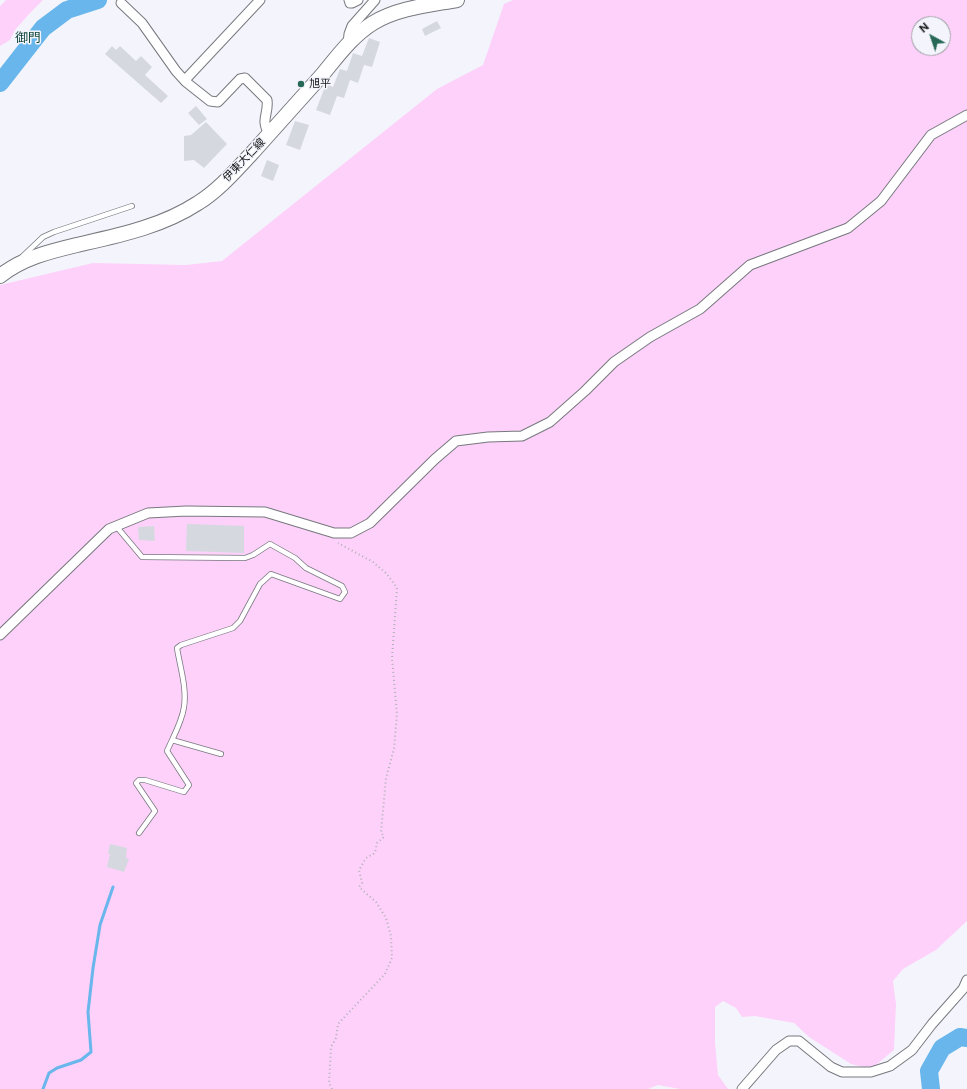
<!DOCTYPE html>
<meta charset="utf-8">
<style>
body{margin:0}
#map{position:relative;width:967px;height:1089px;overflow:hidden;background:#f4f5fc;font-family:"Public Sans",sans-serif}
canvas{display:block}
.north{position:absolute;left:911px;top:16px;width:40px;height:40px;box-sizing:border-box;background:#f4f5fc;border:1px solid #9c9da2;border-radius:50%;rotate:320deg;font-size:11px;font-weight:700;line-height:16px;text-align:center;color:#18181a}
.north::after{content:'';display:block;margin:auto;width:14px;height:18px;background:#276857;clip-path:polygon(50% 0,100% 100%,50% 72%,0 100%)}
</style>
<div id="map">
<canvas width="967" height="1089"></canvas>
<div class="north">N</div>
</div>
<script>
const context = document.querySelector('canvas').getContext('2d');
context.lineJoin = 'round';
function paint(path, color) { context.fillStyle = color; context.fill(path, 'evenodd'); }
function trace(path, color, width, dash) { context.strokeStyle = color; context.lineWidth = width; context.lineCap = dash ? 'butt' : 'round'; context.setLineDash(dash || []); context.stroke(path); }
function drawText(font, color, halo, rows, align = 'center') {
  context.font = font + ' "Public Sans","Noto Sans JP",sans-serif'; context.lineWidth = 3; context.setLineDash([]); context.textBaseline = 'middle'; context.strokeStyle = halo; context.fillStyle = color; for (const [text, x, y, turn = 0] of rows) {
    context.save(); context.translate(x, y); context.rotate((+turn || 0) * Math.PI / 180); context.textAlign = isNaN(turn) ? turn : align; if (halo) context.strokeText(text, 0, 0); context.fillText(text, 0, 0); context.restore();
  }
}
const green = new Path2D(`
 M6 0H43L31 12 15 30 10 40 0 46V6Z
 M513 0H967V921L936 950 903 969 893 981 896 1004 894 1050 871 1069 851 1064 809 1037 794 1023 755 1016 742 1017 736 1008 723 1001 715 1007V1043L718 1075 728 1089H680L658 1085 648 1089H0V285L93 263 186 265 222 261 437 89 483 65 504 4ZM919 24H943V48H919Z`);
const stream = new Path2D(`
 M43 1089 49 1073 57 1068 81 1060 91 1052 88 1012 93 968 100 925 113 887`);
const river = new Path2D(`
 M0 83 43 28 67 10 98 0
 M931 1089 929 1071 942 1048 960 1037 967 1038`);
const building = new Path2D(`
 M437 21 441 28 425 36 422 29Z
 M369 38 380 42 372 67 364 65 358 83 350 80 344 98 337 96 330 115 316 110 326 84 333 87 340 69 347 71 353 53 362 56Z
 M112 46 116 50 120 46 136 61 141 56 152 67 145 75 168 96 161 103 105 54Z
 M196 106 207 119 199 125 188 113Z
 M295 121 309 125 300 150 286 145Z
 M206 122 227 144 204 168 194 160 184 161V136L191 135Z
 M267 160 279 165 273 181 261 176Z
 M187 524 244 526V553L186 551Z
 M154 526 155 541 139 540 138 527Z
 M110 844 127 848 126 858 129 859 124 872 107 867 110 854H108Z`);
const path = new Path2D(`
 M332 1089 329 1083 331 1047 336 1038 338 1024 385 974 392 958 391 936 386 918 376 902 359 887 362 883 359 870 366 858 375 853 377 843 384 837 381 832 386 778 394 749 397 714 392 658 397 588 387 574 373 562 338 543`);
const service = new Path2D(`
 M22 257 43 237 54 232 132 206
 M116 526 142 557 245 558 253 555 270 544 295 558 306 568 342 586 345 592 340 599 271 574 260 584 240 621 233 628 181 645 177 648C180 667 187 688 184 707 182 722 173 737 167 751L189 785 184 792 145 780H139L136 783 155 811 139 833
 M172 740 221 754`);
const minor = new Path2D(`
 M349 0 350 3H352L358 0
 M121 3 142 23 176 71 186 82 210 101 218 102 240 79 245 78 267 100C269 115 260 118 269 134
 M348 44 349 34 352 26 375 0
 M185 80 260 0
 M0 635 109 529 148 513 186 511 265 512 334 533H351L370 523 435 459 456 441 488 437 522 436 550 422 585 391 614 362 650 337 700 309 750 265 848 228 881 201 931 135 967 115
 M742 1089 776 1050 789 1041H799L831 1067 842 1072H871L890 1066 912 1050 932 1024 963 989 967 980`);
const primary = new Path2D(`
 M0 276C24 257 52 251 81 244 121 235 163 226 198 203 219 190 236 170 253 152 276 126 299 101 322 75 337 57 352 36 373 23 397 8 429 5 457 0`);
const markers = [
 [301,84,4,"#276857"]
];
const poiNames = [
 ["旭平",309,84]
];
const streetNames = [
 ["伊東大仁線",244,160,-46]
];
const quarterNames = [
 ["御門",28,38]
];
paint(green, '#fdd1fa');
trace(stream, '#68b6eb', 3);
trace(river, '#68b6eb', 18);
paint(building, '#d5d9df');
trace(service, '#77787e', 6);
trace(minor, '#77787e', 11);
trace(primary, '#77787e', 16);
trace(path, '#b0b1b6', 2, [1, 3]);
trace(service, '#fff', 4.5);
trace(minor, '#fff', 9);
trace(primary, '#fff', 14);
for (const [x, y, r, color] of markers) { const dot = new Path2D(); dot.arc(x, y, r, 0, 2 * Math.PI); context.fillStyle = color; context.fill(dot); trace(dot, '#f4f5fc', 1.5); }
drawText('11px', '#18181a', '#f4f5fc', poiNames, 'left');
drawText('11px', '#18181a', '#f4f5fc', streetNames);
drawText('13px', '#0d4437', '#f4f5fc', quarterNames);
</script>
